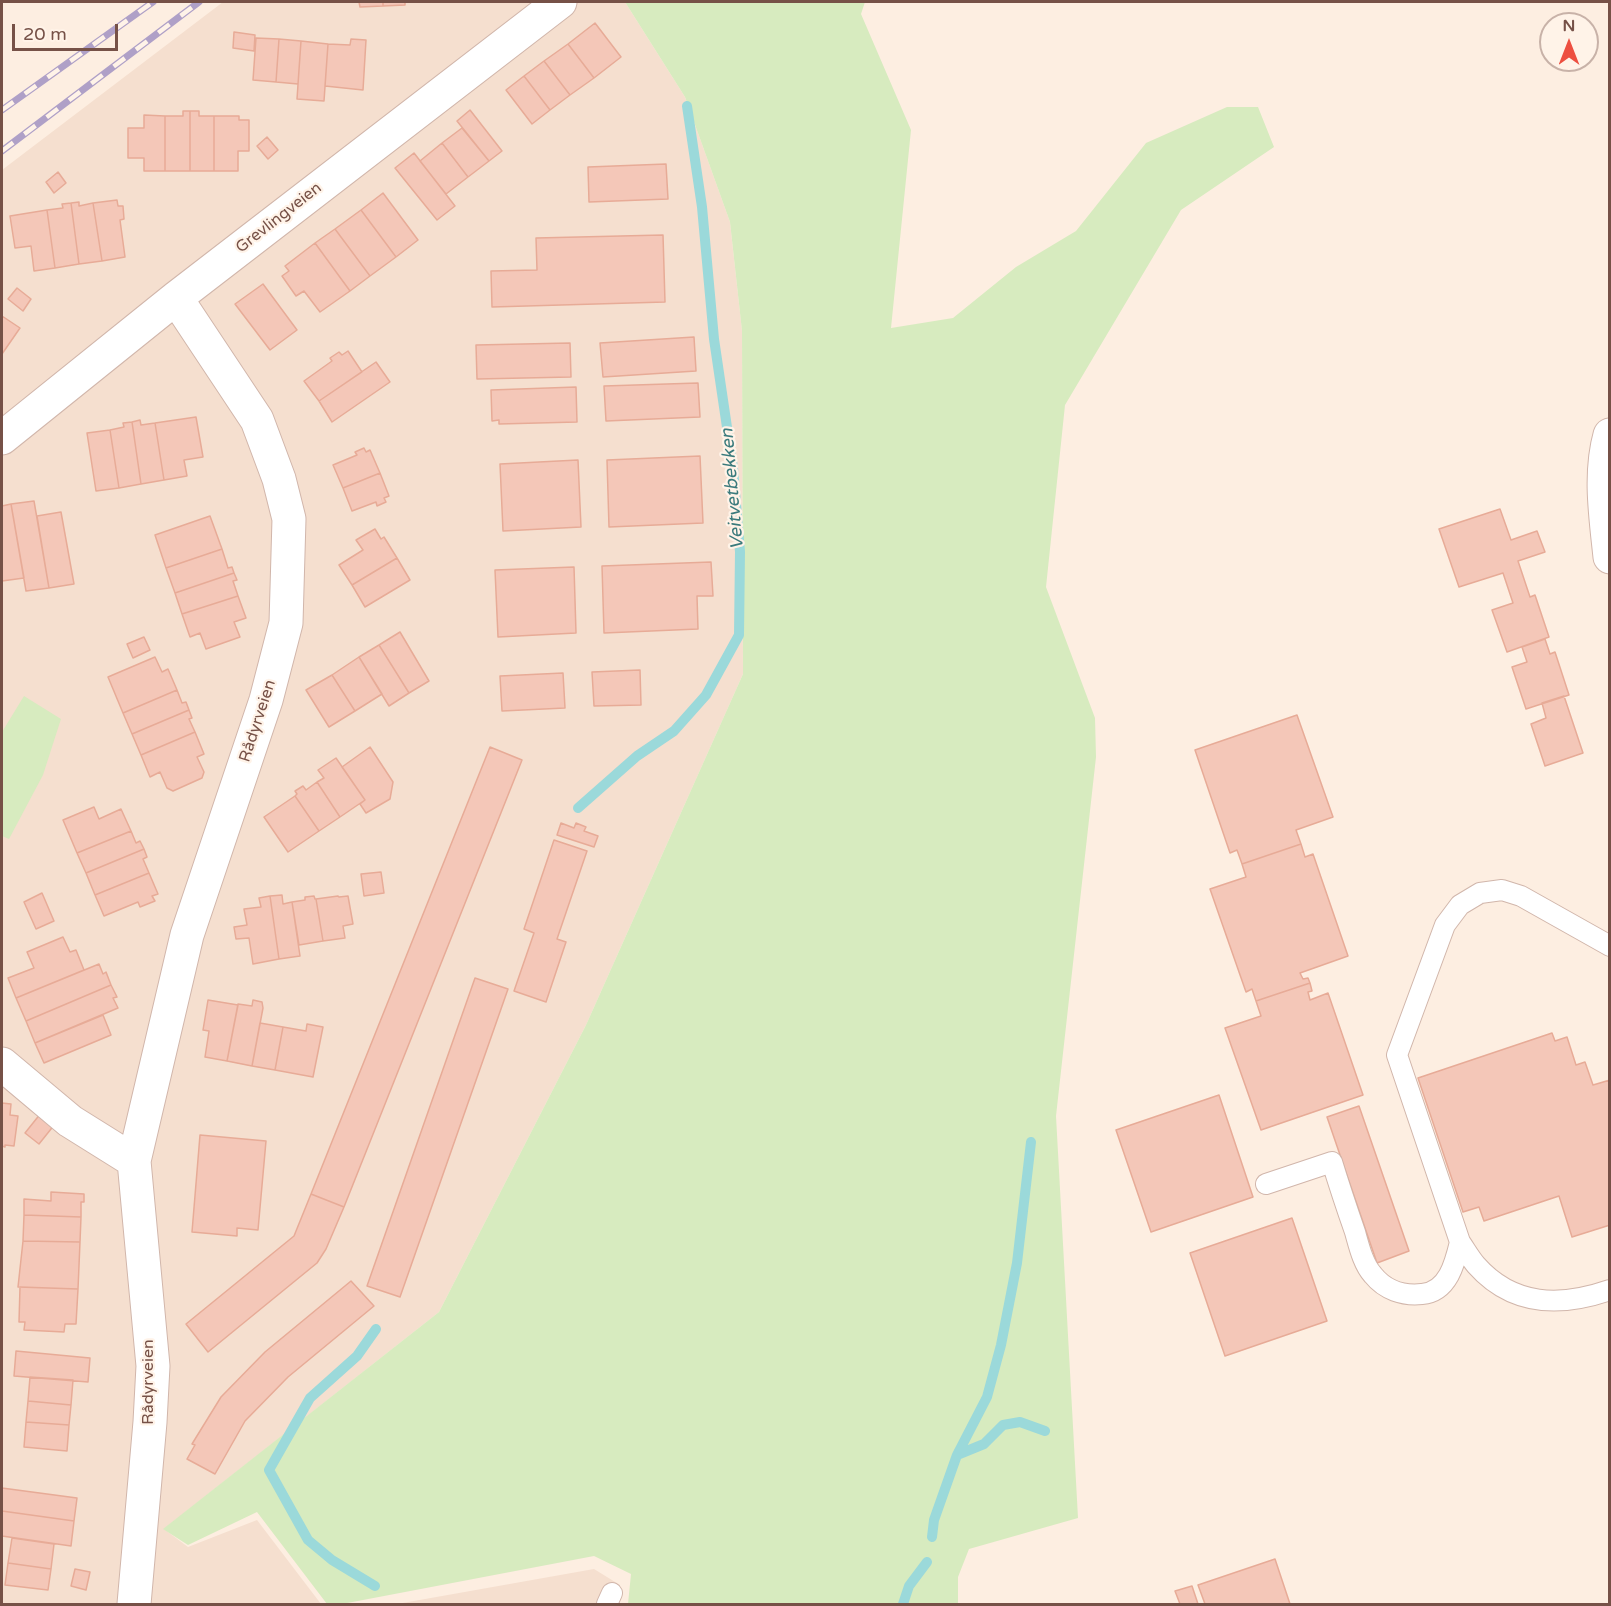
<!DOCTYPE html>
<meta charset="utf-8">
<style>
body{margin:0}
#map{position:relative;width:1611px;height:1606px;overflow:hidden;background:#fdeee1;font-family:"Varela Round",sans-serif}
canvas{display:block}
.frame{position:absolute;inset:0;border:3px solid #765147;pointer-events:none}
.north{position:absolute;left:1539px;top:12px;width:60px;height:60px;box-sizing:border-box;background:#fff3e8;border:2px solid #c8b2a8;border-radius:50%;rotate:0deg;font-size:16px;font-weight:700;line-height:24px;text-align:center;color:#765147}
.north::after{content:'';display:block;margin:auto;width:21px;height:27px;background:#ed4f40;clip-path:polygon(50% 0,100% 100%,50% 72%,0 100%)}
.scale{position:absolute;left:12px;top:24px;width:106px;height:27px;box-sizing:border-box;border:3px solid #765147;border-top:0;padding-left:8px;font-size:18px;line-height:21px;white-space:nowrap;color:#765147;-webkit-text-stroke:4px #fff3e8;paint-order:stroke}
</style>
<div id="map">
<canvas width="1611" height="1606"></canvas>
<div class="frame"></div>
<div class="north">N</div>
<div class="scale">20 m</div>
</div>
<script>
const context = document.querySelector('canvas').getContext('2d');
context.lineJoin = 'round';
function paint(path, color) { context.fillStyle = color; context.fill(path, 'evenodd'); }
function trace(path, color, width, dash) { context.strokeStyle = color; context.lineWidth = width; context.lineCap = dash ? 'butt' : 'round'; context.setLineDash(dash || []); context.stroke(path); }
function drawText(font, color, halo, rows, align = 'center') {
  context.font = font + ' "Varela Round",sans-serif'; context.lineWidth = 4.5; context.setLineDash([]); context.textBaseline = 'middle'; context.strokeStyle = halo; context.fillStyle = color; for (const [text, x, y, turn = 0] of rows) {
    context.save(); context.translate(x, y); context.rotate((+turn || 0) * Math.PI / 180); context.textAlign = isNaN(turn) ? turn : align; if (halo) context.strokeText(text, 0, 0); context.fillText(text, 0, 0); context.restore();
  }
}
const residential = new Path2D(`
 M223 2H625L685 97 730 222 742 331 743 674 586 1025 439 1312 164 1529 188 1547 257 1520 321 1604H2V170Z
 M594 1569 620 1585 614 1604H397Z`);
const green = new Path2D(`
 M625 2H865L861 14 911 130 891 328 953 318 1016 267 1076 231 1146 143 1227 107H1258L1274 147 1181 210 1065 405 1046 587 1095 718 1096 757 1056 1116 1078 1518 969 1549 958 1577V1604H628L631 1574 594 1556 342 1604H327L257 1512 188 1545 163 1529 439 1312 586 1025 743 674 742 331 730 222 685 97Z
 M24 696 61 719 43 775 9 839 2 836V732Z`);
const stream = new Path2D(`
 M578 808 637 756 674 731 706 695 739 635 740 552 733 468 714 339 702 207 687 106
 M957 1455 987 1397 1001 1345 1017 1263 1031 1142
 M932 1537 934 1520 957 1455 984 1444 1003 1425 1020 1422 1045 1431
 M375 1586 332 1560 308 1540 269 1470 310 1398 357 1356 376 1329
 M903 1604 909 1586 927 1562`);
const building = new Path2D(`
 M359 2H383V6L360 7Z
 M383 2H405V5L383 6Z
 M595 23 621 57 594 78 568 44Z
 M234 32 255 35 254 51 233 48Z
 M256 38 279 39 276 82 253 80Z
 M279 39 301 41 298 84 276 82Z
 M351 39 366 40 363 90 325 86 328 44 350 45Z
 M301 41 328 44 324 101 297 99Z
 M568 44 594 78 570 95 544 61Z
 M544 61 570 95 550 110 524 76Z
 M524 76 550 110 532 124 506 90Z
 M470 110 502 151 489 161 457 121Z
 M183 111H190V171H165V116H183Z
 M190 111H199V116H214V171H190Z
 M144 115 165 116V171H144V158H128V128H144Z
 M214 116H239V120H249V151H238V171H214Z
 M462 128 489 161 468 177 442 143Z
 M267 137 278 150 268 159 257 146Z
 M442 143 468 177 446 194 420 161Z
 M414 153 455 206 437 220 395 168Z
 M666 164 668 199 589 202 588 167Z
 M58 172 66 183 54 193 46 182Z
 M383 193 418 240 396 257 361 210Z
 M117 200 118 206H123L124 219 120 220 125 257 102 261 93 203Z
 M79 202V206L93 203 102 261 79 264 71 203Z
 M71 203 79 264 55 268 47 210 63 208 62 204Z
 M47 210 55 268 34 271 31 246 15 248 10 216Z
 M361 210 396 257 370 276 335 229Z
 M335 229 370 276 350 291 315 243Z
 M663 235 665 302 492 307 491 271 537 270 536 238Z
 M315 243 350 291 320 312 304 291 296 296 282 276 289 271 285 266Z
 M263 284 297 330 270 350 235 304Z
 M17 288 31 299 23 311 8 299Z
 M2 316 20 328 2 354Z
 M694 337 696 371 603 377 600 343Z
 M570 343 571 377 477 379 476 345Z
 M348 351 362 372 319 401 304 381 332 361 330 358 339 352 342 355Z
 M376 362 390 382 332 422 319 401Z
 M698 383 700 417 606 421 604 386Z
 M576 387 577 422 499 424V420L492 421 491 390Z
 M196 417 203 457 184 460 187 476 164 480 155 423Z
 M140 420 141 425 155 423 164 480 141 484 132 422Z
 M132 422 141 484 119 488 110 430 124 427 123 423Z
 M110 430 119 488 96 491 87 433Z
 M364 448 366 452 370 450 380 473 343 488 333 465 357 455 355 452Z
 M700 456 703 523 609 527 607 460Z
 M578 460 581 527 503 531 500 464Z
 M380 473 389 496 384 498 386 502 377 506 376 502 352 511 343 488Z
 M34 501 49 588 26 591 11 504Z
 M11 504 24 578 2 581V506Z
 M1500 509 1511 540 1537 531 1545 552 1518 561 1530 597 1535 595 1549 637 1507 652 1492 610 1513 603 1503 573 1459 587 1439 529Z
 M61 512 74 584 49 588 37 516Z
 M210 516 222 549 166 568 155 535Z
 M375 529 381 539 384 537 397 558 352 585 339 565 363 550 356 540Z
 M222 549 228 568 232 567 234 573 175 593 166 568Z
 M397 558 410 580 365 607 352 585Z
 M711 562 713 596H697L698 629 604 633 602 566Z
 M574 567 576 633 498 637 495 570Z
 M234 573 237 580 233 581 238 596 182 614 175 593Z
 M238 596 246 618 234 622 240 637 206 649 200 633 190 637 182 614Z
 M400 632 429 681 409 693 379 645Z
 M144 637 150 650 133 658 127 644Z
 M1545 639 1550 654 1555 652 1569 695 1526 709 1512 667 1527 662 1522 647Z
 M379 645 409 693 389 706 359 657Z
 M155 657 162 672 168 669 177 690 123 713 108 677Z
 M359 657 382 694 355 711 332 675Z
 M640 670 641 705 594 706 592 672Z
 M563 673 565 708 502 711 500 676Z
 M332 675 355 711 329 727 306 690Z
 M177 690 182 703 186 702 189 710 132 734 123 713Z
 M1564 696 1583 753 1545 766 1531 724 1546 718 1542 703Z
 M189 710 192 718 189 719 195 732 141 755 132 734Z
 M1297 715 1333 817 1296 830 1301 844 1242 864 1237 850 1230 853 1195 750Z
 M195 732 204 754 197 757 204 772 202 778 173 791 167 788 160 772 150 777 141 755Z
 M370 747 393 782 390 799 366 813 360 804 365 800 342 767Z
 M490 747 522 760 344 1207 311 1194Z
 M336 758 365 800 340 817 317 782 324 778 318 770Z
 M317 782 340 817 319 831 295 796 297 794 295 791 303 786 306 790Z
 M295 796 319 831 288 852 264 817Z
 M94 807 99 819 121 809 131 831 77 853 63 820Z
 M561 823 574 828 576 823 586 827 584 831 598 836 594 847 557 835Z
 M131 831 136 843 140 841 144 849 86 873 77 853Z
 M554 840 587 851 557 939 566 942 546 1002 514 991 534 933 524 929Z
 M1301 844 1305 857 1313 854 1348 956 1300 973 1303 979 1308 978 1310 983 1256 1001 1252 989 1246 992 1210 889 1246 877 1242 864Z
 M144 849 147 857 143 859 149 873 95 895 86 873Z
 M381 872 384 893 364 896 361 874Z
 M149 873 158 894 152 896 155 901 140 907 138 902 104 916 95 895Z
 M42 893 54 921 36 929 24 902Z
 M282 895 283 904 292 902 300 956 279 959 270 896Z
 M270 896 279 959 253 964 249 938 236 939 234 927 247 925 244 909 261 907 259 898Z
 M314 896 315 899H316L323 941 299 945 292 902 305 900V897Z
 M338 896 339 897 348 896 353 924 343 926 345 938 323 941 316 899Z
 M63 937 70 952 76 950 84 970 16 998 8 978 34 968 27 952Z
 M99 964 103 974 106 972 111 985 26 1021 16 998Z
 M475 978 508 989 400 1297 367 1286Z
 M1310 983 1312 991 1308 992 1310 1000 1328 993 1363 1095 1261 1130 1225 1028 1261 1016 1256 1001Z
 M111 985 117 997 113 998 118 1008 35 1043 26 1021Z
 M208 1000 238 1005 227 1061 205 1057 209 1031 203 1030Z
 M253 1000 262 1002 263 1008 252 1066 227 1061 238 1004 252 1006Z
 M103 1015 111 1035 44 1063 35 1043Z
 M260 1023 283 1027 275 1070 252 1066Z
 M307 1024 323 1027 313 1077 275 1070 283 1027 306 1031Z
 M1552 1033 1555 1041 1567 1037 1576 1065 1585 1062 1593 1085 1610 1080V1225L1572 1237 1559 1196 1484 1221 1479 1207 1463 1212 1418 1078Z
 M1219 1095 1253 1197 1151 1232 1116 1130Z
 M2 1103 11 1104 10 1115 18 1116 14 1146 5 1145V1147L2 1146Z
 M1359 1106 1409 1251 1377 1263 1327 1117Z
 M41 1113 55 1124 39 1144 25 1133Z
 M200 1135 266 1141 258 1230 237 1228V1236L192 1232Z
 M51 1192 84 1194V1202H81V1217L24 1215V1199L51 1201Z
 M311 1194 344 1207 326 1249 317 1263 208 1352 186 1324 294 1236Z
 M24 1215 81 1217 80 1242 23 1241Z
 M1292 1218 1327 1321 1225 1356 1190 1253Z
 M23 1241 80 1242 78 1289 18 1287Z
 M351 1281 374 1306 288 1377 245 1421 215 1474 187 1459 195 1445 192 1444 221 1397 265 1352Z
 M20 1287 78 1289 76 1324H65L64 1332 24 1330 25 1322H19Z
 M16 1351 90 1358 88 1382 14 1376Z
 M30 1377 73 1380 71 1405 28 1401Z
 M28 1401 71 1405 69 1425 26 1422Z
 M26 1422 69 1425 67 1451 24 1447Z
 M2 1488 77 1498 74 1521 2 1511Z
 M2 1511 74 1521 71 1546 2 1536Z
 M12 1538 54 1544 51 1569 8 1563Z
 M1275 1559 1290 1604H1205L1198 1585Z
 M8 1563 51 1569 48 1590 5 1585Z
 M75 1569 90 1572 86 1590 71 1586Z
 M1192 1586 1198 1604H1180L1175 1591Z`);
const lane = new Path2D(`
 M1610 946 1521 896 1502 890 1480 893 1460 905 1445 925 1397 1055 1460 1242C1465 1249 1470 1258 1476 1265 1513 1307 1561 1307 1610 1290
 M1266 1184 1332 1162C1339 1185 1347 1209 1355 1232 1359 1246 1363 1264 1373 1275 1385 1290 1403 1296 1422 1294 1448 1292 1455 1263 1460 1242
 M607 1604 612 1593`);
const street = new Path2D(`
 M1610 435C1599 474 1606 518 1610 557
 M2 438 176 298 560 2
 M2 1064 70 1121 134 1161
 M134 1604 150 1422 153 1366 134 1161 187 935 266 700 286 623 289 519 279 479 257 420 176 298`);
const rail = new Path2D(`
 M2 110 153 2
 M2 151 199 2`);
const streetNames = [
 ["Grevlingveien",279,218,-38],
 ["Rådyrveien",258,721,-72],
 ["Rådyrveien",149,1382,-90]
];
const waterNames = [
 ["Veitvetbekken",733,489,-95]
];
paint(residential, '#f5dfcf');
paint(green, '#d7ebbf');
trace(stream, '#9bd9da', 10);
paint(building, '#f4c7b8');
trace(building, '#e7ab97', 1.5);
trace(lane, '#d1b6ab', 22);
trace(street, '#d1b6ab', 35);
trace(lane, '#fff', 20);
trace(street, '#fff', 33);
trace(rail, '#afa0c7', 7);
trace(rail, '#fff3e8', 4.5, [14]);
drawText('16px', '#765147', '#fff3e8', streetNames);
drawText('italic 18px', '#3a7a7c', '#fff3e8', waterNames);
</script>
